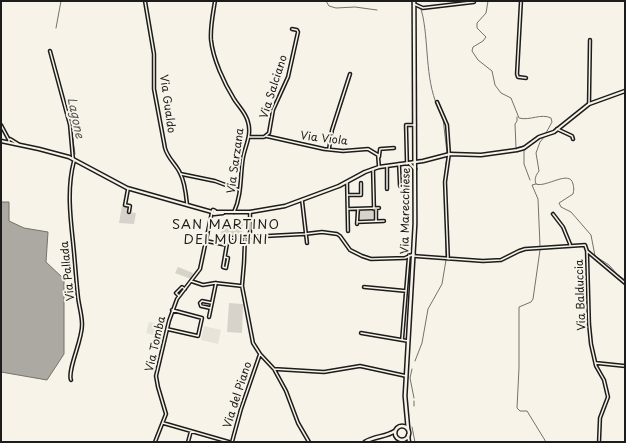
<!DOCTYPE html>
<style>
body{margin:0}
#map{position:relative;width:626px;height:443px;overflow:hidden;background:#f7f3e8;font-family:"Playpen Sans",sans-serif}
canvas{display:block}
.frame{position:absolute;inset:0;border:2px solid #1c1c1c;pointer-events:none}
</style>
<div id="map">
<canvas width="626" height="443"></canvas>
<div class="frame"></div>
</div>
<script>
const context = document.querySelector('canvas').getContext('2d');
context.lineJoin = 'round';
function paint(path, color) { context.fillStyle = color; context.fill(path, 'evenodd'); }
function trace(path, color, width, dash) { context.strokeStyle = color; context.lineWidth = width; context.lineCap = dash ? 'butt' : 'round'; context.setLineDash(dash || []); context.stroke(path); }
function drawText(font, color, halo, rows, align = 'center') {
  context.font = font + ' "Playpen Sans",sans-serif'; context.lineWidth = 4; context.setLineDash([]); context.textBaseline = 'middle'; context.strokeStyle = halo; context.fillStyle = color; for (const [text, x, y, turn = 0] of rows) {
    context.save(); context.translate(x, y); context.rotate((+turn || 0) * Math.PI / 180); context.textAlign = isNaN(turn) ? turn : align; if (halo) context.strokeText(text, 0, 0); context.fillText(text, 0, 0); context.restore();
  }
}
const built = new Path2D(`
 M149 322 166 326 163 332V338L146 333Z
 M204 326 221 330 218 344 201 340Z`);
const green = new Path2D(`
 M122 205 128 206 127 212 136 213 134 224 119 223Z
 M359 211H374V219H359Z
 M237 218H243L242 236 221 235 223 223 237 225Z
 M178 267 193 273 191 279 175 273Z
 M229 303 243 304 242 333 227 332Z`);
const water = new Path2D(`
 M1 202H9V221L24 228 48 232 46 262 64 279V354L47 380 1 372Z`);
const stream = new Path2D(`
 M326 1 329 6 336 8 355 7 377 10
 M488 1 486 13 477 23V28L486 37 483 41 473 47 472 51 478 60 492 71 495 85 501 93 511 98 519 118C530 121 541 113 551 118L552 122 546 133
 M416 6 421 9 423 17C429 48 425 83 440 112
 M56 28 61 1
 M64 99 69 117
 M517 117V121L515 124 516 148 523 146
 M443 118 447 153
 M71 126 75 154
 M545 136 540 142 536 153 539 171C536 175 534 179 536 184 546 188 570 169 573 184 574 188 574 190 573 194L559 203 561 207 571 212 591 235 595 256 609 265 617 274 625 280
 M524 150V164L530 180
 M536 184 532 185 538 199 540 246
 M446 223 444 183 447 156
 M446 228V257
 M540 250 533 299 531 302 519 307V368L517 408 520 411H527L546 442
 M415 361 422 343 428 309 442 284 446 260
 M412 369 410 378 414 398
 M414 401V406
 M412 427 415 442`);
const street = new Path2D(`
 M145 1 154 54V89L165 148C168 159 176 164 180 173 185 182 186 194 187 204
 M215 1C213 14 210 27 211 40 213 59 224 83 234 99 239 107 246 113 248 122 252 135 245 146 243 158 240 176 242 195 234 212
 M521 1 517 74 518 77 526 78
 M414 4 423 8 474 2V1
 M50 51 70 125 73 159
 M437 102 447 125 449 154 445 182 448 259
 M589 104 590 40
 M1 125 9 140V142
 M557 129 572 136 573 139
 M266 136 324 149 343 151 368 149 378 155 379 167
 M249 137H264L269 133 273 110 288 77 298 32 297 30 292 29
 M10 139 18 144
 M329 149 332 130 350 74
 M379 157 380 149 394 148
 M399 164 400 186
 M407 164 406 125H415
 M373 169 374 209
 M181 174 215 181 239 190
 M347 182 348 231
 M128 189 125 205 130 206 129 212
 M387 189V167
 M348 195H361V183
 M302 200 307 243
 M348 209 379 208
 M250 212V238
 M553 214 563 227 570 244V246
 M376 221V209
 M357 222 384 221
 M357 224 358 209
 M245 238 244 263 242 286 253 343 260 354 274 369 286 391 298 423 309 442
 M206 241 227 245
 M587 251 625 283
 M414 256 483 261 501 260 519 251 525 249 585 245 587 251 589 324 591 344 596 366 604 380 608 397 600 418 599 442
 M225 257 228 258 226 268 223 267 228 238 305 234 322 232 337 234 340 236 350 250 362 256 371 259 405 258 414 254
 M191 281 203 285 215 283 242 286
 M364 287 406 291
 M179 296 176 293 182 287 185 289
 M210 308 201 306 200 303 202 301 212 303
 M209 317 216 283
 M167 329 198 336 202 318 172 310
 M361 333 408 341
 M402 340 409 255
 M596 363 625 366
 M274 369 324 372 360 366 406 376
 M71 380C67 370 83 339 82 324 82 315 79 306 78 297 76 279 75 261 73 242 70 215 67 187 74 161
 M163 423 229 442
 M155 442 166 414 158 387 156 376 169 321 177 299 200 269 212 212
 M188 442 191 431
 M232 442 241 409 260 354`);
const secondary = new Path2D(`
 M1 141 39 149 69 157 127 188 212 212
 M409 163 415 169
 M213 210 215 211 214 214 212 213Z
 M215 212H250L285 206 339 186 365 172 379 167 423 161 450 154 481 155 517 150 524 148 539 137 554 132 589 104 625 91
 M214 214 223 213
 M408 435 409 442
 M401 440 405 442`);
const primary = new Path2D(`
 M395 433a7 7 0 1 1 14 0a7 7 0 1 1-14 0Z
 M408 429 405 396 415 224 414 1
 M365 442C375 436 386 437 395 431`);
const streetNames = [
 ["Via Salciano",274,87,-72],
 ["Via Gualdo",167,104,82],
 ["Via Viola",324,139,7],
 ["Via Sarzana",236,161,-82],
 ["Via Marecchiese",406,211,-89],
 ["Via Pallada",68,271,-96],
 ["Via Balduccia",581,295,-92],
 ["Via Tomba",156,344,-77],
 ["Via del Piano",238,395,-72]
];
const waterNames = [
 ["Lagone",75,118,78]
];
const quarterNames = [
 ["SAN MARTINO",226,225],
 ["DEI MULINI",226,240]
];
paint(built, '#e6e3d9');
paint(green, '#d7d3cb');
paint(water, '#aca9a2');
trace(water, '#72716c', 1);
trace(stream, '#72716c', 1);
trace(street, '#1c1c1c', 4.5);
trace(secondary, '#1c1c1c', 5);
trace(primary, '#1c1c1c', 5.5);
trace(street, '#f7f3e8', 1.5);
trace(secondary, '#f7f3e8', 2);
trace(primary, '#f7f3e8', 2.5);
drawText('11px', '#1c1c1c', '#f7f3e8', streetNames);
drawText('italic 12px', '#565452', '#f7f3e8', waterNames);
context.letterSpacing = '1px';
drawText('13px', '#1c1c1c', '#f7f3e8', quarterNames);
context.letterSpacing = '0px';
</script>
